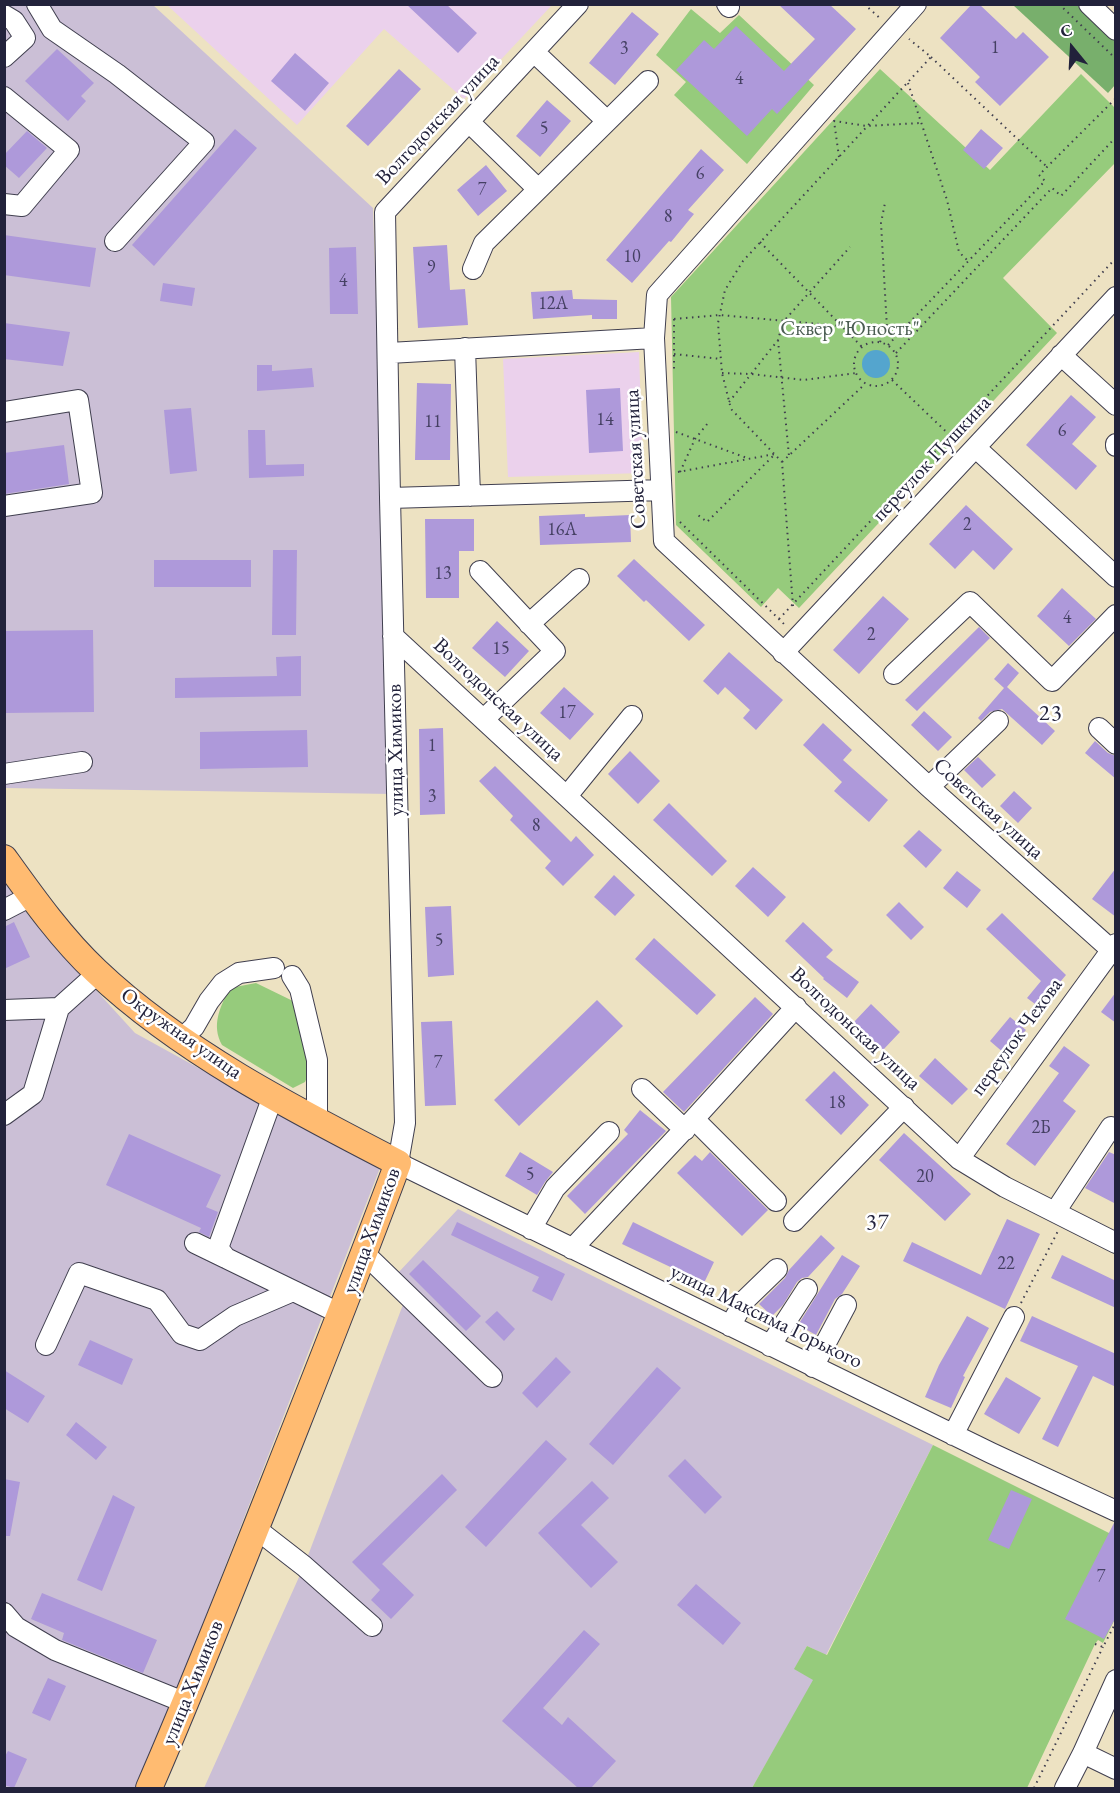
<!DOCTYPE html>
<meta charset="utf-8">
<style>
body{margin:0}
#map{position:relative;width:1120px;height:1793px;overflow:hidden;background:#ede2c2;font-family:"EB Garamond",serif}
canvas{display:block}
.frame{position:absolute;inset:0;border:6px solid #22223b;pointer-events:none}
.north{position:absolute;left:1042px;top:18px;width:60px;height:60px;-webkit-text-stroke:4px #fff;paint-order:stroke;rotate:342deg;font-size:16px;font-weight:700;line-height:24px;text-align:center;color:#22223b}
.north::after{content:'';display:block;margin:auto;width:21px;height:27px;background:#22223b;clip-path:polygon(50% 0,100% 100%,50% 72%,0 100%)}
</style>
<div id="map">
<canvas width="1120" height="1793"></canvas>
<div class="frame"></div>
<div class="north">С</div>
</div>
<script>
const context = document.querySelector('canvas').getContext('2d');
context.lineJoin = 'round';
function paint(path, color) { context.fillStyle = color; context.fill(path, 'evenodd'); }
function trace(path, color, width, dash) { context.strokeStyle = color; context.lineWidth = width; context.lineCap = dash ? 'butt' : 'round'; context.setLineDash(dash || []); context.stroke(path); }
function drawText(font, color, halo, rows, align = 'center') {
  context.font = font + ' "EB Garamond",serif'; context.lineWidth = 5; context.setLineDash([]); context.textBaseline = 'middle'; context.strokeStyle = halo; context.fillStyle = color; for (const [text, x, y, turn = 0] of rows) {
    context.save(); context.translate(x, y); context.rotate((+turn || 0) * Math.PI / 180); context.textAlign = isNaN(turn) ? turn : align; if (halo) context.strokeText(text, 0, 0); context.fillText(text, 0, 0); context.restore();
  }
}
const built = new Path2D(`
 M167 5H552L464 99 384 29 297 125Z
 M639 352 643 473 508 477 503 359Z`);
const industrial = new Path2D(`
 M5 5H153L373 208 392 794 5 788Z
 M4 882 32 920 135 1033 380 1168 139 1788H5Z
 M458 1209 933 1445 826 1655 807 1646 795 1668 814 1680 752 1788H204L304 1566 407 1294 397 1274Z`);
const green = new Path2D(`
 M691 9 720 33 739 15 814 85 747 164 674 95 686 82 656 55Z
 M880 69 990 170 1081 74 1115 108V163L1003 278 1057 333 799 608 778 588 761 607 676 525 671 297Z
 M256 983 295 1002 299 1012 309 1073 305 1082 293 1088 222 1045C211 1025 220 1007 230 988Z
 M933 1445 1115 1536V1619L1103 1643 1098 1640 1095 1644 1027 1788H752L813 1680 794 1669 807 1646 827 1655Z`);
const forest = new Path2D(`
 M1013 5H1077L1115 41V85L1108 93Z`);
const water = new Path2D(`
 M862 364a14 14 0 1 1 28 0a14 14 0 1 1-28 0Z`);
const building = new Path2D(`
 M406 4H446L477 33 458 53Z
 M778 4H829L856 29 777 114 772 109 747 136 676 70 704 40 714 49 736 26 784 71 815 39Z
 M972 4H979L1016 39 1023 32 1049 57 1000 106 975 82 980 77 940 38Z
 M632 12 659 34 615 85 589 63Z
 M57 49 94 83 81 96 86 101 68 121 25 81Z
 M295 53 329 83 305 111 271 81Z
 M399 69 421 89 368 146 346 126Z
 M547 100 571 121 540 157 516 136Z
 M235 129 257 148 154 266 132 245Z
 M981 129 1003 148 984 169 963 150Z
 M27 131 47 148 19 178 4 165V155Z
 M701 149 724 170 688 210 694 214 671 242 669 241 632 283 606 260Z
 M486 165 507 191 478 216 457 190Z
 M4 235 96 248 90 287 4 275Z
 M447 245 450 290 465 289 468 325 418 328 413 247Z
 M356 247 358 314H330L329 248Z
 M163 283 195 288 192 306 160 301Z
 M572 290 573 299 617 300V319H592V315L533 319 531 292Z
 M4 323 70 332 63 366 4 359Z
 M257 365H272V371L312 368 314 387 257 391Z
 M417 383 451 384 450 460H415Z
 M620 388 623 451 589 453 586 390Z
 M1071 395 1096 417 1072 444 1097 466 1076 490 1026 445Z
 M191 408 197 471 170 474 164 410Z
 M248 430H265L266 465 304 464V476L249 478Z
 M64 445 69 484 4 494V453Z
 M966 505 1013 549 994 570 973 550 955 569 929 544Z
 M585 514V517L630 515 631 542 540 545 539 516Z
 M425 519H474V551H459V598H426Z
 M273 550H297L296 635H272Z
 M634 559 705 625 689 641 646 600 644 602 617 576Z
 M154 560H251V587H154Z
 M1062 588 1096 619 1069 646 1037 616Z
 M883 596 909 619 859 674 833 650Z
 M497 621 529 651 505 677 472 648Z
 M979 627 990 638 917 711 905 700Z
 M93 630 94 712 5 713 4 631Z
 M729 652 783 700 756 730 743 718 750 710 725 687 718 695 703 681Z
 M301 656V696L175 698V678L277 676 276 657Z
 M1008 663 1019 673 1007 687 1055 731 1042 745 1002 709 990 712 981 721 978 718 1004 688 994 679Z
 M564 687 594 714 570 740 540 713Z
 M924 711 952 737 938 751 911 725Z
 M823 723 852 750 843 760 888 800 869 822 834 791 842 782 803 745Z
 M443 728 445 814 420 815 419 729Z
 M307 730 308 767 200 769V732Z
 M1095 741 1108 753 1116 756V779L1085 753Z
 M630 751 660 781 638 804 608 774Z
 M978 757 996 775 982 788 964 770Z
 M495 766 571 842 576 836 594 855 563 886 545 868 551 861 510 820 513 816 479 781Z
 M1014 791 1032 808 1018 823 1000 806Z
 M669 803 727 861 712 876 653 820Z
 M919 830 942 850 926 868 903 846Z
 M753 867 786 897 768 917 735 886Z
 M1116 868V917L1092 899Z
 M957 871 981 890 967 908 943 888Z
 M614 875 635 895 615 916 594 897Z
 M899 902 924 927 911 940 886 915Z
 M451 906 454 975 428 977 425 907Z
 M1002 913 1066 975 1039 1007 1027 998 1041 981 986 929Z
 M14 922 30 957 4 969V927Z
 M803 922 833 950 826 957 859 982 847 998 823 979 824 978 785 941Z
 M654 938 716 995 697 1015 635 959Z
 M1116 992V1023L1101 1012Z
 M755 997 773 1014 684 1112 663 1092Z
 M597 1000 623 1026 519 1126 494 1100Z
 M871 1004 900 1032 883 1050 854 1022Z
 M1010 1017 1026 1030 1005 1054 990 1041Z
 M452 1021 456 1105 425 1106 421 1022Z
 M1064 1046 1090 1065 1063 1101 1076 1111 1035 1166 1006 1144 1059 1073 1049 1066Z
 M935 1058 968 1089 952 1105 919 1076Z
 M834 1071 869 1105 841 1135 805 1100Z
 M640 1110 666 1131 585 1214 567 1196 628 1134 624 1130Z
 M904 1133 971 1194 945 1221 879 1160Z
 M129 1134 221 1175 206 1207 218 1212 209 1237 199 1232 201 1228 106 1185Z
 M520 1152 553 1172 545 1182 537 1195 505 1176Z
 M710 1152 768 1210 742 1236 677 1173 695 1155 702 1161Z
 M1109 1152 1116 1155V1204L1085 1188Z
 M1007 1219 1040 1234 1005 1309 903 1261 912 1242 981 1275Z
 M457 1222 565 1274 552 1301 532 1291 539 1277 451 1235Z
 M633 1222 714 1262 704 1283 622 1244Z
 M821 1235 835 1248 808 1277 802 1278 797 1282 783 1305 772 1316 759 1304 785 1278 789 1270Z
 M842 1255 860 1266 842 1294 835 1299 816 1335 798 1325Z
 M1062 1255 1116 1281V1308L1051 1278Z
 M423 1260 481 1316 466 1331 409 1274Z
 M497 1311 515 1329 504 1341 485 1322Z
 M967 1316 989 1328 963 1376 965 1377 951 1408 925 1397 939 1365Z
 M1032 1316 1116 1354V1387L1093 1376 1058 1447 1042 1439 1078 1366 1020 1341Z
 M90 1340 133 1359 122 1385 78 1365Z
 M556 1357 571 1372 537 1408 522 1393Z
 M657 1367 681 1388 613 1465 589 1444Z
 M4 1370 45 1396 28 1423 4 1408Z
 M1006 1377 1041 1398 1019 1434 984 1414Z
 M76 1422 107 1447 96 1460 66 1435Z
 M546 1440 567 1459 486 1547 465 1527Z
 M685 1459 722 1497 705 1514 668 1476Z
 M442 1474 457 1490 382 1564 414 1595 391 1619 371 1600 380 1590 352 1562Z
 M4 1479 20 1482 10 1536H4Z
 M592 1481 609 1498 581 1525 618 1562 591 1588 538 1533Z
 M1011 1490 1032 1499 1009 1549 988 1540Z
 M113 1495 135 1507 102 1591 77 1580Z
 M1114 1523 1116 1617 1104 1639 1065 1619Z
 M696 1584 741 1623 723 1645 677 1605Z
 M42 1593 157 1640 143 1673 62 1640 64 1633 31 1619Z
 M584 1630 600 1644 543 1708 562 1725 568 1717 616 1761 591 1788H578L502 1721Z
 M48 1678 66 1686 50 1721 32 1713Z
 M8 1751 27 1759 14 1788 4 1785V1758Z`);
const path = new Path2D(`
 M864 4 881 19
 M1059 4 1116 59
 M931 57 1046 166
 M908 83 947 200 959 252 968 261
 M839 157 834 121 867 126 920 123
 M760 242 862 347
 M674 319V373
 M674 319 720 315 841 326
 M778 340 789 456
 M854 364a22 22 0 1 1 44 0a22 22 0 1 1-44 0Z
 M880 342 887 328 881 223 885 203
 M888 345 1045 181 1039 175 1116 98
 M896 353 1052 188 1061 196 1116 137
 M674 354 721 359
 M722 373 751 374 804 380 856 373
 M892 380 957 442
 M729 402 778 340 783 322 850 247
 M676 432 747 458
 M782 462 865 384
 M678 472 775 454 707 522 698 515
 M680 472 695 439 708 423
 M680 522 785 625
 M793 606 782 462 731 409 722 373 718 323 725 290 743 261 931 57 909 39
 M779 619 1116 258
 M1021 1303 1058 1231
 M1095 1644 1103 1647 1116 1622
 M1034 1788 1103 1647`);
const minor = new Path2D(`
 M37 4 52 29 117 74 204 142 115 241
 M578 4 385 212 390 498 405 1123 398 1163 991 1453 1116 1511
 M727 4 729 7
 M916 4 657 295 654 338 664 541 929 787 1116 954
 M1089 4 1116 30
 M4 15 14 21 25 38 4 57
 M534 52 607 121
 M4 97 69 150 22 206 4 204
 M469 122 538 189
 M473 269 484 243 648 81
 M465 348 470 496
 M389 353 654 338
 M1061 355 1116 405
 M4 412 78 400 92 493 4 506
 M1116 444V446
 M976 448 1116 577
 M390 498 661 490
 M480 571 555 651 484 719
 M529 624 579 579
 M393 636 959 1159 1005 1187 1116 1243
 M783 653 1116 297
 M894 674 970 602 1052 681 1116 615
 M1099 728 1116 744
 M4 774 82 762
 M929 787 998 721
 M567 796 632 716
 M4 910 31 896
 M292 976 300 989 317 1060V1121
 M4 1010 59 1008 98 973
 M181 1039 194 1027 209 1001 223 983 239 973 274 968
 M642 1089 685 1130
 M4 1115 33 1094 59 1008
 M694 1119 776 1201
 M959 1159 1116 944
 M1055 1212 1111 1127 1116 1129
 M794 1221 904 1107
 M531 1229 555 1188 609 1132
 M195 1243 341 1314
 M572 1249 694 1119 796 1007
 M364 1253 492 1377
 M226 1258 218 1248 273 1096
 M730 1326 745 1300 777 1269
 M46 1345 79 1273 157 1300 182 1334 200 1340 235 1316 293 1291
 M770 1346 807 1289
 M813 1367 846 1305
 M953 1435 1014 1317
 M255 1528 304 1566 372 1626
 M4 1613 16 1627 55 1650 186 1703
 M1083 1753 1116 1769
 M1065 1788 1083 1753 1116 1680`);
const major = new Path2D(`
 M4 858C32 897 61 938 96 971 180 1051 295 1110 398 1163 359 1268 317 1373 276 1477 235 1581 194 1685 149 1788`);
const numberNames = [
 ["1",995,48],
 ["3",624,49],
 ["4",739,79],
 ["5",544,129],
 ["6",700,174],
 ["7",482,190],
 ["8",668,217],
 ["10",632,257],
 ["9",431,268],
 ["4",343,281],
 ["12А",553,304],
 ["14",605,420],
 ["11",433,422],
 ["6",1062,431],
 ["2",967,525],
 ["16А",562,530],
 ["13",443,574],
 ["4",1067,618],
 ["2",871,635],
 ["15",501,649],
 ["17",567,713],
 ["1",432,746],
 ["3",432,797],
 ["8",536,826],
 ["5",439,941],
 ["7",438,1063],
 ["18",837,1103],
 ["2Б",1041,1128],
 ["5",530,1175],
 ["20",925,1177],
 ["22",1006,1264],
 ["7",1101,1577]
];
const streetNames = [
 ["Волгодонская улица",438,120,-47],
 ["Советская улица",636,459,-93],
 ["переулок Пушкина",932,459,-47],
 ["Волгодонская улица",498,700,43],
 ["улица Химиков",396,750,-91],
 ["Советская улица",988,809,42],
 ["Волгодонская улица",855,1029,43],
 ["Окружная улица",181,1034,35],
 ["переулок Чехова",1017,1037,-54],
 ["улица Химиков",372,1231,-70],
 ["улица Максима Горького",766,1317,26],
 ["улица Химиков",193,1683,-68]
];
const parkNames = [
 ["Сквер \"Юность\"",850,329]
];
const neighbourhoodNames = [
 ["23",1051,714],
 ["37",878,1223]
];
paint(built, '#ebd1ec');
paint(industrial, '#cbbfd6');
paint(green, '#96cb7c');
paint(forest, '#78af6c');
paint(water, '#54a5ce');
paint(building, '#ae99da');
trace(minor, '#403f4f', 22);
trace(major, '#403f4f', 28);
trace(path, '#403f4f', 2, [1.5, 4.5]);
trace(minor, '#fff', 20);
trace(major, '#ffbb71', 26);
drawText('18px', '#454063', null, numberNames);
drawText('21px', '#22223b', '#fff', streetNames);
drawText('21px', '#4b5d52', '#fff', parkNames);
context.letterSpacing = '1.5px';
drawText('22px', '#22223b', '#fff', neighbourhoodNames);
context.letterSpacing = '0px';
</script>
